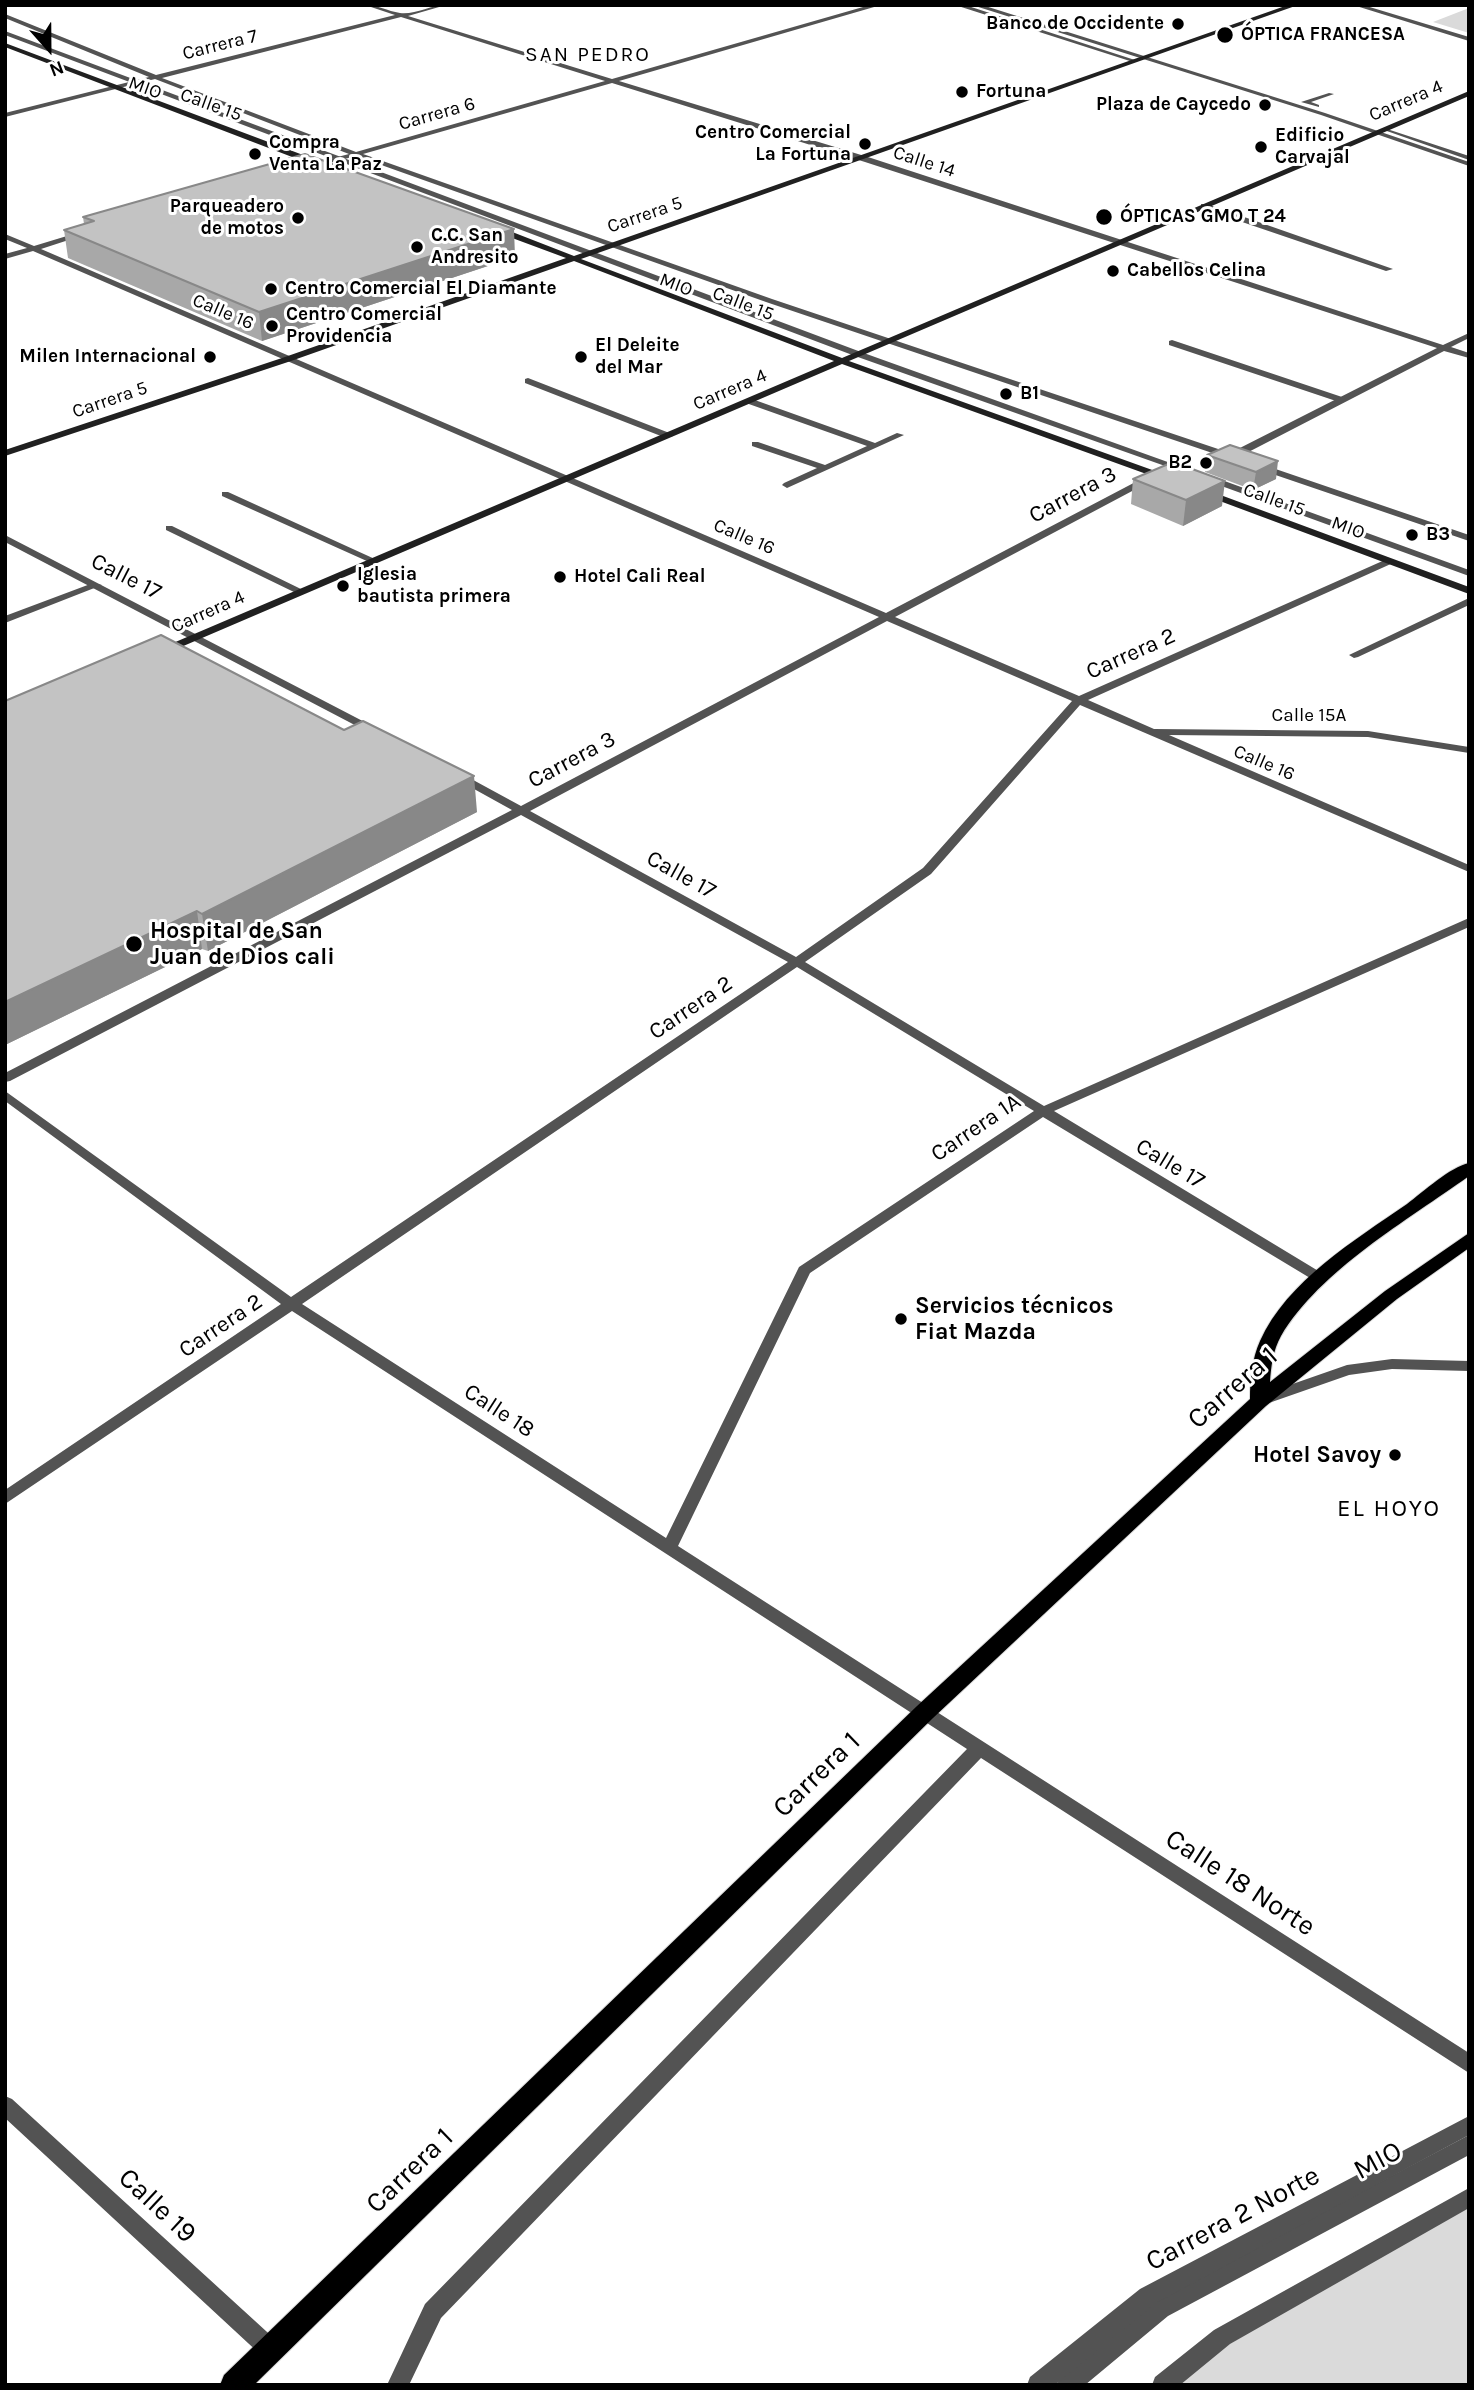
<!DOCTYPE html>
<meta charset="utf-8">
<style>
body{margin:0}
#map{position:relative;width:1474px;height:2390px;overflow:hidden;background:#fff;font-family:Karla,sans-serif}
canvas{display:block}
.frame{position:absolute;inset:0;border:7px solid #000;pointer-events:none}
.north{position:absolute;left:14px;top:14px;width:70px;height:70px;-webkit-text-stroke:5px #fff;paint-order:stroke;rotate:159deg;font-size:19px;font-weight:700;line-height:28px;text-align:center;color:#000}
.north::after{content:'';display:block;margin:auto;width:24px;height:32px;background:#000;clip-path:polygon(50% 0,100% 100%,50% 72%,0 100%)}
</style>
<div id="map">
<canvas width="1474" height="2390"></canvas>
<div class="frame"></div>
<div class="north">N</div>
</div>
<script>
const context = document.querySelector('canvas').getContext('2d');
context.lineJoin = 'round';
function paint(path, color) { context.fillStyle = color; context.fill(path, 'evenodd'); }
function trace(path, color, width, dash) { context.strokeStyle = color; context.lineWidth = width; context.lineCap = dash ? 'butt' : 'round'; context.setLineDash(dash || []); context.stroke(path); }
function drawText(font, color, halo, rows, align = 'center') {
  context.font = font + ' Karla,sans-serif'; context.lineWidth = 6; context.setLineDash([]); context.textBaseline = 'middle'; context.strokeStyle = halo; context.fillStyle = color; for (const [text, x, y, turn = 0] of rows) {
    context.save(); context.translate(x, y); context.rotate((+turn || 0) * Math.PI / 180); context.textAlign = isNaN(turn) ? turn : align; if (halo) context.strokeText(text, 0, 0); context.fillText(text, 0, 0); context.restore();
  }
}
const green = new Path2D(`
 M1469 8V33L1433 22Z
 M1469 2197V2385H1163Z`);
const lane = new Path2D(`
 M972 5H982L1325 113 1469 162V166L1321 115Z
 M5 31 861 352 1190 470 1182 472 855 356 5 35Z
 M1329 93 1334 94 1311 102 1319 105V107L1301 102Z
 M1201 204H1207L1393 269 1386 271 1201 208Z
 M1172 340 1345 398 1346 400 1339 402 1169 345V341Z
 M528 378 672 434 673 436 666 438 525 383V379Z
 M746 399H752L875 443 897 433 904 435 787 488 782 485 784 483 817 468 752 446V442H758L825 465 867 446 746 403Z
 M1208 475 1469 570V576L1205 480 1203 478Z
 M222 492H228L377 560 369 562 222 496Z
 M166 526H172L305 591 296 593 166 530Z
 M93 583 102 585 5 623V616Z
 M1469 598V605L1358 657 1354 658 1349 655Z
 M1469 2135V2155L1168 2316 1085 2385H1057L1060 2377 1152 2302Z
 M1469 2188V2208L1230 2344 1180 2385H1152L1155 2377 1214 2330Z`);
const street = new Path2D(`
 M365 5C378 5 387 11 400 13 414 15 431 5 446 5L408 16 612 79 870 5H881L619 81 871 158 1443 345 1469 333V338L1451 347 1469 353V358L1444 351 1233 460 766 302 356 156 307 169V165L349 154 155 79 5 117V113L149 77 5 18V14L156 75 395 15ZM401 17 605 81 356 152 162 78ZM612 83 865 162 1437 348 1230 453 772 299 363 154Z
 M955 5H965L1138 61 1133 62Z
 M1353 5H1363L1469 37V41Z
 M1384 128 1469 156V160L1384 130Z
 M80 232 87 234 41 249 886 613 1145 477H1151V481L895 617 1079 696 1387 559H1393V563L1088 700 1154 729 1368 731 1469 747V753L1368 737 1169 735 1469 865V872L1080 705 931 874 805 962 1044 1106 1469 918V927L1054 1111 1325 1275 1327 1278 1325 1281H1315L1043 1117 810 1273 678 1546 1469 2053V2073L981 1758 441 2318 409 2385H387L425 2304 967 1749 292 1311 5 1504V1490L281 1304 5 1101V1091L291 1297 788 962 521 815 10 1081 5 1082V1073L512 810 456 779V775H464L521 806 879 617 33 251 5 259V254L27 248 5 239V234L34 246ZM887 621 1072 701 923 868 796 957 530 811ZM797 967 1034 1111 799 1267 666 1538 302 1304Z
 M1258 463 1469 535V541L1255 468 1253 466Z
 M5 535 378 729 379 731 374 734 370 733 5 542Z
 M1392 1359 1469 1361V1371L1392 1369 1349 1375 1266 1404 1261 1403 1258 1399 1261 1395 1347 1365Z
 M5 2096 12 2099 278 2342 281 2349 278 2356 270 2360 262 2356 5 2118Z
 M1469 2116V2135L1156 2303 1055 2385H1027L1030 2377 1140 2289Z`);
const secondary = new Path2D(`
 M1288 5H1298L581 259 842 358 1469 91V96L849 361 1169 476V480H1163L842 364 167 653H159V649L834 361 574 261 291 361 5 456V450L285 357 566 258 496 232V228H502L574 256Z
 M5 43 319 161 320 163 313 165 5 47Z
 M1201 490H1207L1469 587V594L1201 494Z`);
const primary = new Path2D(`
 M1469 1163V1176C1408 1220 1320 1270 1281 1336 1273 1350 1271 1367 1270 1382L1385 1291 1469 1233V1248L1397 1299 1266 1406 933 1718 254 2385H220L224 2375 917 1706 1250 1399C1250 1379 1252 1359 1260 1341 1287 1281 1355 1240 1407 1204 1423 1192 1450 1167 1469 1163Z`);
const wall = new Path2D(`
 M83 217 515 257 262 341 68 258 64 230 84 224Z
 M1207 455 1276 479 1253 490 1205 472Z
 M1133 479 1222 506 1183 526 1131 504Z
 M5 701 477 812 208 951 202 949 5 1045Z`);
const shadedWall = new Path2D(`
 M514 229 515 257 262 341 259 312Z
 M1278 461 1276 479 1253 490 1256 472Z
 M1225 481 1222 506 1183 526 1186 500Z
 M474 776 477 812 208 951 202 914Z
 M197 911 202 949 5 1045V1002Z`);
const building = new Path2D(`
 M305 154 514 229 259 312 64 230 94 221 83 217Z
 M1230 445 1278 461 1256 472 1207 455Z
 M1173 462 1225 481 1186 500 1133 479Z
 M161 635 344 730 363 721 474 776 202 914 197 911 5 1002V701Z`);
const markers = [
 [1178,24,7,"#000"],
 [1225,35,9,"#000"],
 [962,92,7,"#000"],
 [1265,105,7,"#000"],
 [865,144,7,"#000"],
 [1261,147,7,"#000"],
 [255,154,7,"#000"],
 [1104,217,9,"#000"],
 [298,218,7,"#000"],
 [417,247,7,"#000"],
 [1113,271,7,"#000"],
 [271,289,7,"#000"],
 [272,326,7,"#000"],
 [210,357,7,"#000"],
 [581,357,7,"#000"],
 [1006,394,7,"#000"],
 [1206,463,7,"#000"],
 [1412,535,7,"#000"],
 [560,577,7,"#000"],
 [343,586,7,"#000"],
 [134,944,9,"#000"],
 [901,1319,7,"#000"],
 [1395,1455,7,"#000"]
];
const farPoinames = [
 ["Banco de Occidente",1164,24,"right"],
 ["ÓPTICA FRANCESA",1241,35],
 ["Fortuna",976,92],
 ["Plaza de Caycedo",1251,105,"right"],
 ["Centro Comercial",851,133,"right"],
 ["La Fortuna",851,155,"right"],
 ["Edificio",1275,136],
 ["Carvajal",1275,158],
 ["Compra",269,143],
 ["Venta La Paz",269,165],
 ["Parqueadero",284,207,"right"],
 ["de motos",284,229,"right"],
 ["ÓPTICAS GMO T 24",1120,217],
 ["C.C. San",431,236],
 ["Andresito",431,258],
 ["Cabellos Celina",1127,271],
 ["Centro Comercial El Diamante",285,289],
 ["Centro Comercial",286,315],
 ["Providencia",286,337],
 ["El Deleite",595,346],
 ["del Mar",595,368],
 ["Milen Internacional",196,357,"right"],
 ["B1",1020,394],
 ["B2",1192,463,"right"],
 ["B3",1426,535],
 ["Iglesia",357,575],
 ["bautista primera",357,597],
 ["Hotel Cali Real",574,577]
];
const farStreetnames = [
 ["Carrera 7",220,45,-14],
 ["MIO",145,88,20],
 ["Carrera 4",1406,101,-23],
 ["Calle 15",211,105,20],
 ["Carrera 6",437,114,-16],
 ["Calle 14",924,162,18],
 ["Carrera 5",645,215,-19],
 ["MIO",676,285,21],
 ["Calle 15",743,304,21],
 ["Calle 16",223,312,23],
 ["Carrera 4",730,390,-23],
 ["Carrera 5",110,400,-19],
 ["Calle 15",1274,500,20],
 ["MIO",1348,528,20],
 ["Calle 16",744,537,23],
 ["Carrera 4",208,612,-24],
 ["Calle 15A",1309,716],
 ["Calle 16",1264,763,23]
];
const farNeighbourhoodnames = [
 ["SAN PEDRO",588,55]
];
const streetNames = [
 ["Carrera 3",1073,495,-28],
 ["Calle 17",126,577,27],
 ["Carrera 2",1131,654,-24],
 ["Carrera 3",572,760,-28],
 ["Calle 17",681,875,29],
 ["Carrera 2",691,1008,-34],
 ["Carrera 1A",976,1128,-34],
 ["Calle 17",1170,1164,31],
 ["Carrera 2",221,1326,-34],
 ["Calle 18",499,1411,33]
];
const poiNames = [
 ["Hospital de San",150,931],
 ["Juan de Dios cali",150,957],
 ["Servicios técnicos",915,1306],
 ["Fiat Mazda",915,1332],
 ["Hotel Savoy",1381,1455,"right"]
];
const neighbourhoodNames = [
 ["EL HOYO",1389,1509]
];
const nearStreetnames = [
 ["Carrera 1",1233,1388,-41],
 ["Carrera 1",817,1775,-44],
 ["Calle 18 Norte",1240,1883,33],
 ["MIO",1378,2161,-28],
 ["Carrera 1",410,2171,-44],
 ["Calle 19",157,2206,43],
 ["Carrera 2 Norte",1233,2219,-28]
];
paint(green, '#dadada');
trace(primary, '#dbdbdb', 2);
paint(lane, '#535353');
paint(street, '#535353');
paint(secondary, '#202020');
paint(primary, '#000');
paint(wall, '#a8a8a8');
paint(shadedWall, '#888');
paint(building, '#c3c3c3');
trace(building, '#888', 2);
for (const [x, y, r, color] of markers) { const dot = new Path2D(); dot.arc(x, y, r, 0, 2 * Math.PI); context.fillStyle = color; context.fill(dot); trace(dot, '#fff', 2.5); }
drawText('bold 19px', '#000', '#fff', farPoinames, 'left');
drawText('19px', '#000', '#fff', farStreetnames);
context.letterSpacing = '2px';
drawText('21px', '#000', '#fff', farNeighbourhoodnames);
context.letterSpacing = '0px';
drawText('23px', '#000', '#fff', streetNames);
drawText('bold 23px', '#000', '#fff', poiNames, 'left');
context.letterSpacing = '2px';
drawText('24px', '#000', '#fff', neighbourhoodNames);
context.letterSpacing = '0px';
drawText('28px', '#000', '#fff', nearStreetnames);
</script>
